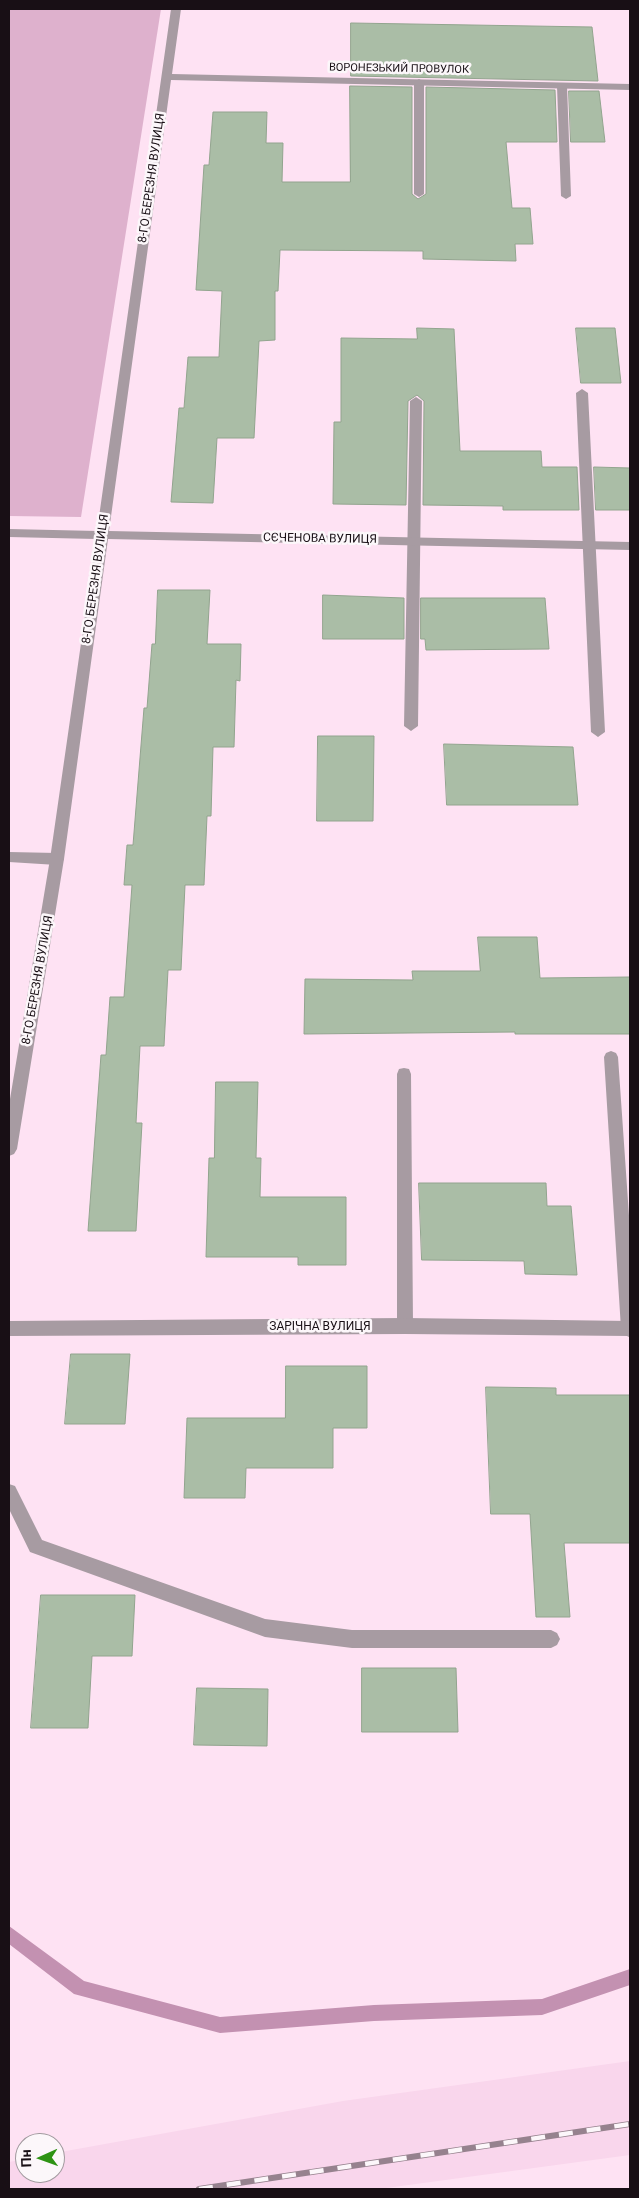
<!DOCTYPE html>
<meta charset="utf-8">
<style>
body{margin:0}
#map{position:relative;width:639px;height:2198px;overflow:hidden;background:#fee2f3;font-family:Roboto,sans-serif}
canvas{display:block}
.frame{position:absolute;inset:0;border:10px solid #180f15;pointer-events:none}
.north{position:absolute;left:15px;top:2133px;width:50px;height:50px;box-sizing:border-box;background:#fcf7fa;border:1px solid #a19a9e;border-radius:50%;rotate:268deg;font-size:14px;font-weight:700;line-height:20px;text-align:center;color:#180f15}
.north::after{content:'';display:block;margin:auto;width:18px;height:22px;background:#2e9314;clip-path:polygon(50% 0,100% 100%,50% 72%,0 100%)}
</style>
<div id="map">
<canvas width="639" height="2198"></canvas>
<div class="frame"></div>
<div class="north">Пн</div>
</div>
<script>
const context = document.querySelector('canvas').getContext('2d');
context.lineJoin = 'round';
function paint(path, color) { context.fillStyle = color; context.fill(path, 'evenodd'); }
function trace(path, color, width, dash) { context.strokeStyle = color; context.lineWidth = width; context.lineCap = dash ? 'butt' : 'round'; context.setLineDash(dash || []); context.stroke(path); }
function drawText(font, color, halo, rows, align = 'center') {
  context.font = font + ' Roboto,sans-serif'; context.lineWidth = 5; context.setLineDash([]); context.textBaseline = 'middle'; context.strokeStyle = halo; context.fillStyle = color; for (const [text, x, y, turn = 0] of rows) {
    context.save(); context.translate(x, y); context.rotate((+turn || 0) * Math.PI / 180); context.textAlign = isNaN(turn) ? turn : align; if (halo) context.strokeText(text, 0, 0); context.fillText(text, 0, 0); context.restore();
  }
}
const built = new Path2D(`
 M630 2061V2155L379 2189H9V2162L25 2159V2173H55V2153L343 2101Z`);
const green = new Path2D(`
 M9 9H161L81 517 9 516Z`);
const stream = new Path2D(`
 M9 1926 84 1981 220 2017 374 2005 542 1999 630 1969V1985L542 2015 374 2021 220 2033 74 1994 9 1944Z`);
const building = new Path2D(`
 M351 23 592 27 598 81 351 76Z
 M350 86 412 87V194L418 199 426 194V87L555 90 557 142H506L512 208H530L533 244H515L516 261 423 259V251L280 250 278 291H275V340L259 341 254 438H217L213 503 171 502 179 408H184L188 357H219L222 291 196 290 204 165H209L213 112H267L266 143H283L282 182H350Z
 M569 91H599L605 142H571Z
 M417 328 454 329 460 451H541L542 467H577L579 510H503V506L423 505 424 401 417 395 408 401 406 505 333 504 334 422H341V338L417 339Z
 M576 328H615L621 383H581Z
 M594 467 630 468V510H596Z
 M158 590H210L207 644H241L240 681 236 680 234 747H213L211 816H207L204 885H185L181 970H168L164 1046H140L136 1123H142L136 1231H88L101 1055H106L110 997H124L132 885H124L127 845H133L144 708H147L152 644H155Z
 M323 595 404 598V639H323Z
 M421 598H545L549 649 426 650 425 639H421Z
 M318 736H374L373 821H317Z
 M444 744 573 747 578 805H447Z
 M478 937H537L540 978 630 977V1034H515V1032L304 1034 305 979 413 980 412 971H480Z
 M216 1082H258L256 1158H261L260 1197H346V1265H298V1257H206L209 1158H214Z
 M419 1183H546L547 1206H571L577 1275 525 1274 524 1261 422 1260Z
 M71 1354H130L125 1424H65Z
 M286 1366H367V1428H333V1468H246L245 1498H184L187 1418H285Z
 M486 1387 556 1388V1395H630V1543H564L570 1617H536L530 1514H491Z
 M41 1595H135L132 1656H92L88 1728H31Z
 M362 1668H456L458 1732H362Z
 M197 1688 268 1689 267 1746 194 1745Z`);
const lane = new Path2D(`
 M419 79 424 82V194L419 197 414 194V82Z
 M562 83 567 86 571 196 566 199 561 196 557 86Z
 M582 389 588 393 605 732 598 737 591 732 576 393Z
 M416 397 422 401 418 726 411 731 404 726 410 401Z
 M9 852 57 853 62 855 64 859 62 863 57 865 9 862Z
 M611 1051 616 1053 618 1057 630 1230 629 1337 623 1334 621 1329 604 1057 606 1053Z
 M404 1068 409 1069 411 1074 413 1326 411 1331 405 1334 399 1331 397 1326V1074L399 1069Z
 M9 1484 15 1486 42 1540 265 1619 352 1630H551L557 1633 560 1639 557 1645 551 1648H352L265 1637 30 1552 9 1509Z`);
const street = new Path2D(`
 M171 9H181L172 74 630 84V90L171 80 109 531 630 542V550L108 539 64 859 17 1149 14 1154 9 1156V1105L50 859 96 539 9 537V529L97 531Z
 M405 1318 630 1321V1336L405 1334 9 1336V1321Z`);
const rail = new Path2D(`
 M199 2189 630 2124`);
const farStreetnames = [
 ["ВОРОНЕЗЬКИЙ ПРОВУЛОК",399,69,1]
];
const streetNames = [
 ["8-ГО БЕРЕЗНЯ ВУЛИЦЯ",152,178,-82],
 ["СЄЧЕНОВА ВУЛИЦЯ",320,539,1],
 ["8-ГО БЕРЕЗНЯ ВУЛИЦЯ",96,579,-82],
 ["8-ГО БЕРЕЗНЯ ВУЛИЦЯ",38,980,-80],
 ["ЗАРІЧНА ВУЛИЦЯ",320,1327]
];
paint(built, '#f9d6ec');
paint(green, '#deb1cd');
paint(stream, '#c391b1');
paint(building, '#aabda6');
trace(building, '#92a48e', 1);
paint(lane, '#a79ba2');
paint(street, '#a79ba2');
trace(rail, '#96828e', 6);
trace(rail, '#fcf7fa', 4.5, [14]);
drawText('11px', '#180f15', '#fcf7fa', farStreetnames);
drawText('12px', '#180f15', '#fcf7fa', streetNames);
</script>
